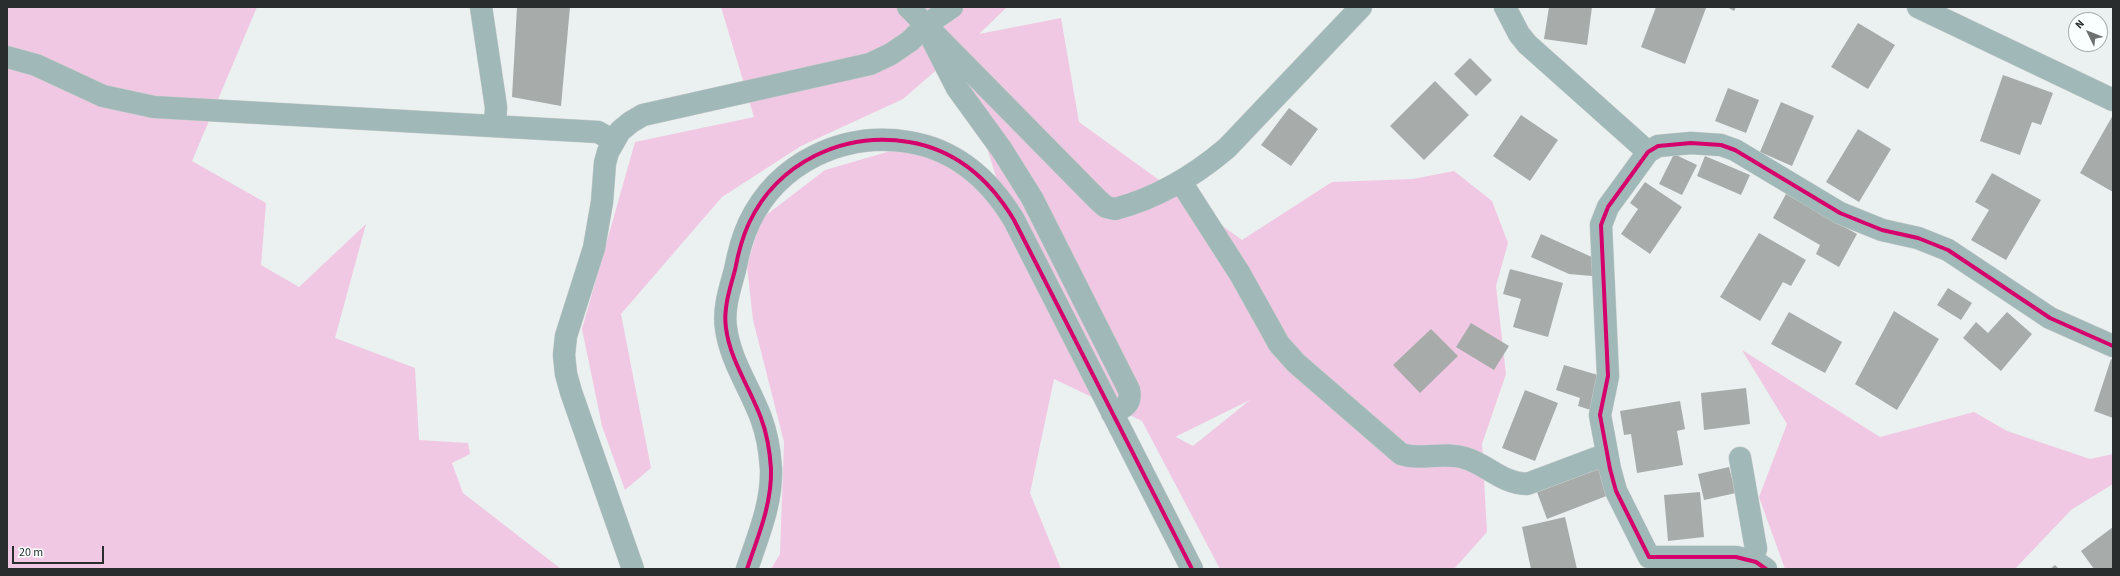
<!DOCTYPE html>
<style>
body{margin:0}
#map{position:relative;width:2120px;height:576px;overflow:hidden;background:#eaf1f0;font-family:"Source Sans 3",sans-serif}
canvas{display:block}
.frame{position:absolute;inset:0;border:8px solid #292d2d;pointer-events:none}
.north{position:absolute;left:2068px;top:12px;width:40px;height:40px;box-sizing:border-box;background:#faffff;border:1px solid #a6abab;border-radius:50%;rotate:313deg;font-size:11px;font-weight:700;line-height:16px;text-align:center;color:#292d2d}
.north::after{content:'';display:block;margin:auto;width:14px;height:18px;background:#6d7271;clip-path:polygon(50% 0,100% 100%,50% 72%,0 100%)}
.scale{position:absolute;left:12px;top:546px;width:92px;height:18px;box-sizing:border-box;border:2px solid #292d2d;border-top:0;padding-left:5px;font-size:12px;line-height:14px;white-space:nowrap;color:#292d2d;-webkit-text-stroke:3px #faffff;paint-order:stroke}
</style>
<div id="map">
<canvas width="2120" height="576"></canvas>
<div class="frame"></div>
<div class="north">N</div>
<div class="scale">20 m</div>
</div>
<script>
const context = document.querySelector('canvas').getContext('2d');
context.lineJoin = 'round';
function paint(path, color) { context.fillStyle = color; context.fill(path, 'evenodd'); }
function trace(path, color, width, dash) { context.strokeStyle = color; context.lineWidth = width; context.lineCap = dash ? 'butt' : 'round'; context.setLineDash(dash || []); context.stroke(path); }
const green = new Path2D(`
 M7 7H257L192 161 266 203 261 265 299 287 366 224 335 338 415 368 419 440 468 443 470 454 452 463 463 493 561 569H7Z
 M721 7H1007L979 34 1061 18 1079 122 1242 240 1332 182 1413 179 1454 171 1492 201 1508 243 1496 286 1506 374 1482 444 1487 532 1454 569H1220L1142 421 1054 379 1030 493 1061 569H771L780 554 784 442 753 320 747 266 761 219 825 170 901 148 942 151 1002 196 957 52 903 99 801 146 722 197 621 314 651 468 625 490 602 426 582 329 635 142 754 117ZM1250 400 1193 446 1176 437H1175Z
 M1742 350 1880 437 1974 412 2007 431 2090 459 2113 454V484L2071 510 2015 569H1785L1759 497 1787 424Z`);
const building = new Path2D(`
 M517 7H570L561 106 512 97Z
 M1549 7H1592L1587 45 1544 39Z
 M1656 7 1706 8 1685 64 1641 47Z
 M1727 7H1736L1734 11Z
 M1858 23 1895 45 1868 89 1831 67Z
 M1470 58 1492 80 1476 96 1454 74Z
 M2003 75 2053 93 2041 125 2032 122 2020 155 1980 141Z
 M1435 81 1469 115 1424 160 1390 126Z
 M1728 88 1759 100 1746 133 1715 121Z
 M1781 102 1814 116 1792 166 1760 152Z
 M1289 108 1318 129 1291 166 1261 145Z
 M1521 115 1558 140 1530 181 1493 156Z
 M2113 115V192L2080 173Z
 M1858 129 1891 149 1859 202 1826 182Z
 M1674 154 1697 165 1682 195 1659 184Z
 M1705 156 1750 175 1741 195 1697 176Z
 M1992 173 2041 200 2006 260 1971 240 1989 210 1975 202Z
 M1645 182 1682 207 1650 254 1621 234 1638 209 1630 203Z
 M1786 194 1857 234 1839 267 1816 254 1820 245 1773 218Z
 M1759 233 1806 260 1791 286 1783 282 1760 321 1720 297Z
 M1541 234 1594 258 1592 276 1569 274 1531 257Z
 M1510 269 1563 283 1548 337 1513 327 1521 299 1503 294Z
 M1948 288 1972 303 1961 320 1937 305Z
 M1894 311 1939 339 1897 410 1855 384Z
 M1789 312 1842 342 1825 373 1771 344Z
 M2007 312 2032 334 2001 371 1963 338 1976 322 1988 333Z
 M1471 323 1509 346 1494 370 1456 347Z
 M1431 329 1458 356 1420 393 1393 365Z
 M2111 359 2113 360V418L2094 411Z
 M1564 365 1598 375 1595 386 1605 389 1597 412 1578 406 1580 398 1556 390Z
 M1746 388 1750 424 1704 430 1701 393Z
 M1525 390 1558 403 1535 461 1502 448Z
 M1680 401 1685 429 1677 431 1683 465 1637 473 1631 434 1624 435 1620 411Z
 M1597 463 1609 495 1547 519 1537 492 1575 477Z
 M1729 467 1736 493 1704 500 1698 474Z
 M1700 492 1704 537 1668 541 1664 495Z
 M1565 517 1577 569H1531L1522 527Z
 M2113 527V569H2094L2081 551Z
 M2055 565 2059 569H2050Z`);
const minor = new Path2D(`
 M481 7 496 107 495 126
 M908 7 1098 200 1106 207 1115 209C1157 198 1194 176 1227 148L1361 7
 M1505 7 1519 34 1527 44 1648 152
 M1918 7 2113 100
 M933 41 957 88 1002 150 1032 198 1129 390C1132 404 1124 408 1112 413
 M7 57 36 65 103 96 154 107 598 132 614 141
 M1181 182 1240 274 1279 344 1296 363 1401 454C1422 461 1443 451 1465 458 1488 465 1501 483 1527 484L1607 454
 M1740 458 1756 549 1751 560
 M633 569 571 392 566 374 564 355 566 336 594 248 602 202 605 163 608 152 620 131 631 122 643 115 870 64 891 54 910 41 926 25 952 7
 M747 569C758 536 772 504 771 469 770 452 767 434 761 418 750 388 730 360 726 328 723 309 730 288 735 270 738 254 742 238 749 223 778 162 844 131 909 142 957 150 990 180 1014 220L1192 569
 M1766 569 1756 562 1736 557H1649L1616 491 1610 469 1600 415 1608 376 1601 225 1608 207 1648 152 1658 146 1691 143 1721 145 1735 150 1840 213 1882 230 1918 238 1948 250 2050 318 2113 346`);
const cycleway = new Path2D(`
 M747 569C758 536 772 504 771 469 770 452 767 434 761 418 750 388 730 360 726 328 723 309 730 288 735 270 738 254 742 238 749 223 778 162 844 131 909 142 957 150 990 180 1014 220L1192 569
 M1766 569 1756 562 1736 557H1649L1616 491 1610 469 1600 415 1608 376 1601 225 1608 207 1648 152 1658 146 1691 143 1721 145 1735 150 1840 213 1882 230 1918 238 1948 250 2050 318 2113 346`);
paint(green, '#f1c8e3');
paint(building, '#a7acab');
trace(minor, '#c8cdcc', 23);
trace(minor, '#a1b8b8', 22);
trace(cycleway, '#d6006c', 4);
</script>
